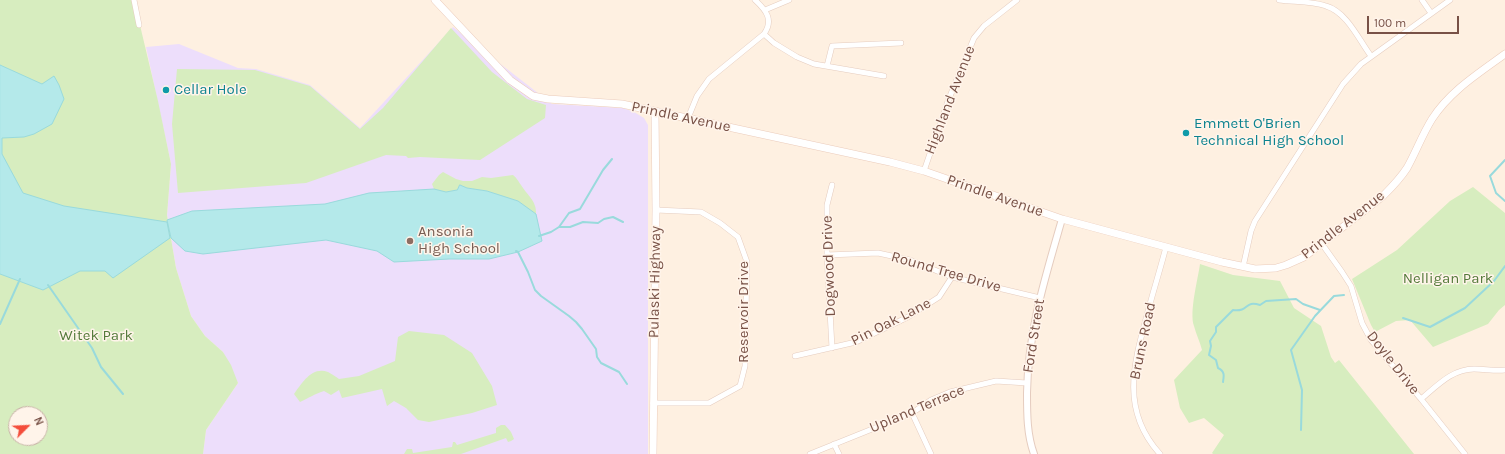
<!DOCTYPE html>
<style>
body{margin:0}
#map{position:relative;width:1505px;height:454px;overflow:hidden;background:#fef0e1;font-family:Karla,sans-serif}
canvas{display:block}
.north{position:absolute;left:8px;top:406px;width:40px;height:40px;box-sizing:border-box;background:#fff4ea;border:1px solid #c9b3a8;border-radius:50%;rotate:66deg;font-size:11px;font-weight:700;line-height:16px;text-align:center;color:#785146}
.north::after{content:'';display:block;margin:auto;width:14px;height:18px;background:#f44d3b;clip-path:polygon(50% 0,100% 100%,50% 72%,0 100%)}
.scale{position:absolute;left:1367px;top:16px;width:92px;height:18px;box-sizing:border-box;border:2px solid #785146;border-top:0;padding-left:5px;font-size:12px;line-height:14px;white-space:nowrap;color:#785146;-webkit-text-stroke:3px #fff4ea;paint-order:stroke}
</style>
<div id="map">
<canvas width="1505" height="454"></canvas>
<div class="north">N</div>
<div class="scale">100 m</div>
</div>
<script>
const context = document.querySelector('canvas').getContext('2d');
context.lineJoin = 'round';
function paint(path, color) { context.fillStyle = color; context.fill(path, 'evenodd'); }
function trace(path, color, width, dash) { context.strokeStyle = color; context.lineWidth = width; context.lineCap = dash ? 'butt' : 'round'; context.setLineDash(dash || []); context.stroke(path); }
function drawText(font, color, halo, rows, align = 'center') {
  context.font = font + ' Karla,sans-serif'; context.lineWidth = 3; context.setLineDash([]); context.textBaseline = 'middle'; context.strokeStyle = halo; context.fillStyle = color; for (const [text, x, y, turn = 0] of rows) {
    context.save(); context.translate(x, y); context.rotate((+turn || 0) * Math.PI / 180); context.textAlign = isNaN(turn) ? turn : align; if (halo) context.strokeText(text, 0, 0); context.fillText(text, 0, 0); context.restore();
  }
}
const education = new Path2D(`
 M453 27 552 104 623 108 634 112 644 118 648 125V454H203L206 430 238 383 223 352 205 336 191 316 176 268 167 215 171 164 146 47 179 44 238 68 256 69 310 85 360 128Z`);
const green = new Path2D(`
 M0 0H134L158 101 171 164 167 215 176 268 191 316 205 336 223 352 231 365 238 383 206 430 203 454H0ZM16 414H40V438H16Z
 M451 28 492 72 527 99 546 105 545 118 480 160 420 157 408 158 406 156 386 155 306 183 178 193 172 124 177 69 255 70 310 86 360 129 383 108Z
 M443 172 456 179 463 181H472L482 177 491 178 513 175C517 178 518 181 521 185 527 195 537 201 536 214L518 201 487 191 467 188 460 185 457 190 446 192 434 189 432 184 439 175Z
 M1473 187 1505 213V305L1499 310 1488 324 1433 347 1410 320 1396 321 1375 332 1371 325 1352 279 1397 250 1450 201Z
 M1200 264 1233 275 1280 281 1294 308 1321 326 1331 357 1335 363 1339 360 1414 454H1213L1212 453 1224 435 1204 418 1189 423 1180 408 1174 380 1202 350C1200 342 1196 334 1194 326 1189 312 1198 279 1200 264Z
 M409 331 444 335 472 353 492 386 497 405 472 413 429 422 418 420 406 408 394 401 387 406 382 389 342 398 339 390 331 395 324 391C314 394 309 398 300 402L294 394C302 383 312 366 328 372 332 374 336 377 339 379L359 376 395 361 398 337Z
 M501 425H505L511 432 514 439 511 441 508 442 506 438 461 454H404L407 449H412L413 453 452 447 453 442H455L457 445 496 433V428Z`);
const water = new Path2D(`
 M0 65 42 84 54 76 59 85 64 99 52 124 34 134 24 137 2 138V154L23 193 64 206 167 222 170 238 113 278 105 271H80L43 290 0 274Z
 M460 185 467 188 487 191 518 201 536 214 542 241 518 252 489 259H449L394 262 377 251 326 240 203 254 185 251 171 238 167 220 192 211 325 204 369 193 434 189 446 192 457 190Z`);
const stream = new Path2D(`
 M1505 160 1490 176 1496 193 1505 201
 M559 227 569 213 580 209 603 170 612 159
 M539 236 551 232 559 227H570L583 222 598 223 604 219 613 217 623 222
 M516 251 518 252 528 272 535 290 541 296 569 316 576 322 582 329 596 349 597 357 601 363 619 372 627 384
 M48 285 92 348 101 367 123 394
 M1403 318 1430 327 1465 308 1494 281 1505 266
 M0 324 20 279
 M1223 382C1224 376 1225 371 1218 368L1216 360 1209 355 1211 346 1210 341 1216 332V327L1233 310C1250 312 1244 300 1260 305L1266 301 1296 299 1303 304 1320 310
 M1301 430 1302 390 1291 350 1315 316 1334 296 1344 295`);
const minor = new Path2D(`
 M134 0 139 25
 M1279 0C1294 2 1311 1 1326 6 1347 12 1359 40 1371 56
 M1422 0 1431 13
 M765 10 789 0
 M764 34 774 43 797 57 814 64 884 76
 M827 66 832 46 901 43
 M688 118 697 96 709 79 764 34C774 20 766 10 755 0
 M924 171 948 101 974 38 984 26 1017 0
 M1322 244 1342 272 1351 286 1362 323 1371 340 1421 399 1465 454
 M827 255 878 253 910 260 952 277 1040 298
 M1243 267 1251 231 1255 221 1343 84 1361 64 1450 0
 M832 348 827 255V205L832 185
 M795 356 856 342 908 317 939 297 952 277
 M1421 399C1437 386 1452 369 1474 369 1485 369 1494 371 1505 370
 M653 403H709L740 386 745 366 747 262 738 237 720 223 701 212 656 210
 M912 413 931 454
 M834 444 839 454
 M810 454 912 413 931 400 950 392 996 381 1027 383
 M1160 454C1121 411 1133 366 1147 315 1153 292 1160 270 1166 247`);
const tertiary = new Path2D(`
 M1034 454C1027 435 1027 414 1027 393 1028 331 1045 278 1062 219`);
const secondary = new Path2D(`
 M435 0 510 80 533 96 548 99 622 104 890 162 924 171 1062 219 1222 262 1255 269 1276 268 1286 265 1304 257 1383 196C1392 187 1400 179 1407 168 1416 152 1422 135 1432 119 1450 91 1479 73 1505 54
 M653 454 656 210 655 111`);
const markers = [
 [166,90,4,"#0f9aa8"],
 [1186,133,4,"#0f9aa8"],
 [410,241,4,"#8d6e63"]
];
const cultureNames = [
 ["Cellar Hole",174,90],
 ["Emmett O'Brien",1194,124],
 ["Technical High School",1194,141]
];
const streetNames = [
 ["Highland Avenue",950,100,-69],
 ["Prindle Avenue",681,117,12],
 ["Prindle Avenue",995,196,19],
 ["Prindle Avenue",1343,225,-38],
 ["Dogwood Drive",829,266,-92],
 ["Round Tree Drive",946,272,16],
 ["Pulaski Highway",655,282,-89],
 ["Reservoir Drive",744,312,-90],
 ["Pin Oak Lane",891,322,-27],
 ["Ford Street",1034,336,-81],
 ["Bruns Road",1143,341,-78],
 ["Doyle Drive",1393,363,52],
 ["Upland Terrace",917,409,-23]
];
const educationNames = [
 ["Ansonia",418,232],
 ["High School",418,249]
];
const parkNames = [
 ["Nelligan Park",1448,279],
 ["Witek Park",96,336]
];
paint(education, '#eddefb');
paint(green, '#d7edbf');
paint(water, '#b4e9ea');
trace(water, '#99dadc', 1);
trace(stream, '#99dadc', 2);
trace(minor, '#e5ccbf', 6);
trace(tertiary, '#e5ccbf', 8);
trace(secondary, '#ebccbc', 8);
trace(minor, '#fff', 5);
trace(tertiary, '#fff', 6);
trace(secondary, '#fff', 7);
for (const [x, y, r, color] of markers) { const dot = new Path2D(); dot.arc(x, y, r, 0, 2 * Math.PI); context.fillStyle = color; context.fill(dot); trace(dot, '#fff4ea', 1.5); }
drawText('15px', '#0d838f', '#fff4ea', cultureNames, 'left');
drawText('15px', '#785146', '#fff4ea', streetNames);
drawText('15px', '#785e54', '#fff4ea', educationNames, 'left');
drawText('15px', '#547a3a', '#fff4ea', parkNames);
</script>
